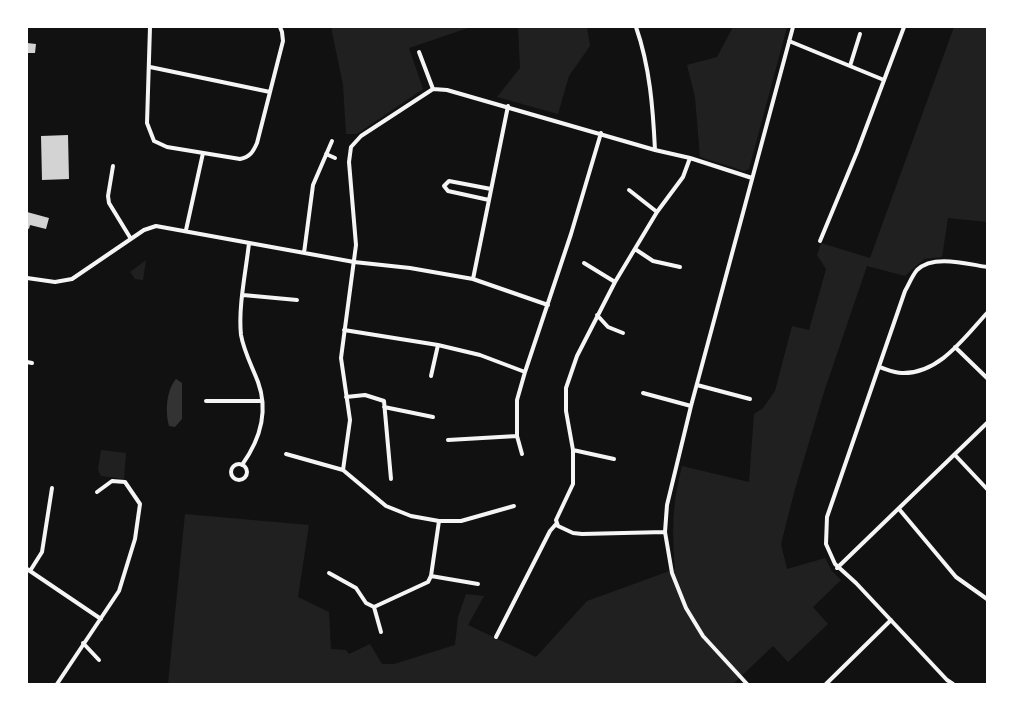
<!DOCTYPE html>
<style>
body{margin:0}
#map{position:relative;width:1014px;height:711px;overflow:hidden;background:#111;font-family:"Exo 2",sans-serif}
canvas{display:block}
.frame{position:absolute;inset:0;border:28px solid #fff;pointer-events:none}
</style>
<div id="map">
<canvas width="1014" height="711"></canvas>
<div class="frame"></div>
</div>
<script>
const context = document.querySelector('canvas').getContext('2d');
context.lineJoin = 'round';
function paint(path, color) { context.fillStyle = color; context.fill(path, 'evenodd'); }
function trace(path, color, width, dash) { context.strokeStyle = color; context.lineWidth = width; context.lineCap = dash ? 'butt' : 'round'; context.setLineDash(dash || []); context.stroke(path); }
const green = new Path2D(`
 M331 27H471L409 48 423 89 357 134H346L343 85Z
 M518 27H587L590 46 569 76 558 114 497 97 520 68Z
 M733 27H787L749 169 744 171 700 157 695 97 687 65 717 57Z
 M954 27 987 28V222L948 218 942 257 924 259 905 276 867 266 824 392 795 489 781 544 787 569 825 558 832 571 841 580 813 607 828 624 788 662 773 646 733 684H168L185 514 309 525 298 597 329 612 331 649 346 650 349 654 370 644 382 664H394L455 645 458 617 466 594 484 596 468 625 536 657 587 601 675 569C672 528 672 506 682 466L749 482 754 414 763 408 775 391 792 326 809 330 826 269 817 255 821 243 870 258Z
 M146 260 143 280 135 279 130 272Z
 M101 450 126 453 124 479 101 476 98 470Z`);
const water = new Path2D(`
 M176 379 182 383V419L175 427 169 426C165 412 166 391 176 379Z`);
const building = new Path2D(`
 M27 43 36 44 35 53H27Z
 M68 135 69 179 42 180 41 136Z
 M27 212 49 218 46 229 30 225 29 229 27 228Z`);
const minor = new Path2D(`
 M150 27 147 123 154 141 167 147 240 159C250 157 253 152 257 143L283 41 282 32 280 27
 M636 27C650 67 653 109 655 150
 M789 41 884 80
 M419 52 433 89
 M850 66 860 34
 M150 67 270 92
 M326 154 335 158
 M113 166 108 196 109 203 131 239
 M629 190 657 212
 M489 200 448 191 444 186 449 181 491 189
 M186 230 203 153
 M820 241 857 152 904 27
 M635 249 653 261 680 267
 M304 253 313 185 332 141
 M584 263 615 282
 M27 278 55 282 72 279 144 230 156 226 354 262 410 268 473 279 548 305
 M473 279 508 106
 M243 295 297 300
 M597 315 608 327 623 333
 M344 330 438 345 480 355 525 372
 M955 347 987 378
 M27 362 32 363
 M879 367C886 369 894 373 902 373 939 374 964 338 987 313
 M431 376 438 345
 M697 385 750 399
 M643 393 691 406
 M346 397 365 395 384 401 391 479
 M206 401H262
 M384 407 433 417
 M448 440 517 436
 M573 450 614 459
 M286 454 343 470 386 506 411 516 439 521H461L514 506
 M522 454 517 436V400L525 372 571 234 601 133
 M955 455 987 489
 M231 472a8 8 0 1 1 16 0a8 8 0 1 1-16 0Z
 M242 465C259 441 269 412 258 382 252 366 244 352 241 335 238 307 246 271 249 243
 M343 470 350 420 341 358 356 245 349 162 351 147 361 136 433 89 447 90 655 150 690 158 752 178
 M899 509 956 577 987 599
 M665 532 582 534 573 533 558 526 556 520 573 484V450L566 411V388L577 356 615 282 657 212 683 177 690 158
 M837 568 987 423
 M27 569 101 619
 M30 571 42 552 52 488
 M329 573 356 588 366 603 374 607 381 632
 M431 576 478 584
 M374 607 428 582 431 576 439 521
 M496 637 550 531 557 523
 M83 643 99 660
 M57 684 119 591 135 539 140 504 125 482 112 481 97 492
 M747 684 703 636 686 608 672 573 665 532 667 505 691 406 793 27
 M826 684 891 620
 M953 684 947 680 856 583 835 564 826 544 827 517 905 291C909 284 912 276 917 270 933 254 967 264 987 267`);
paint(green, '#202020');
paint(water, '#333');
paint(building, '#d3d3d3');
trace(minor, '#f5f5f5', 4);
</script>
